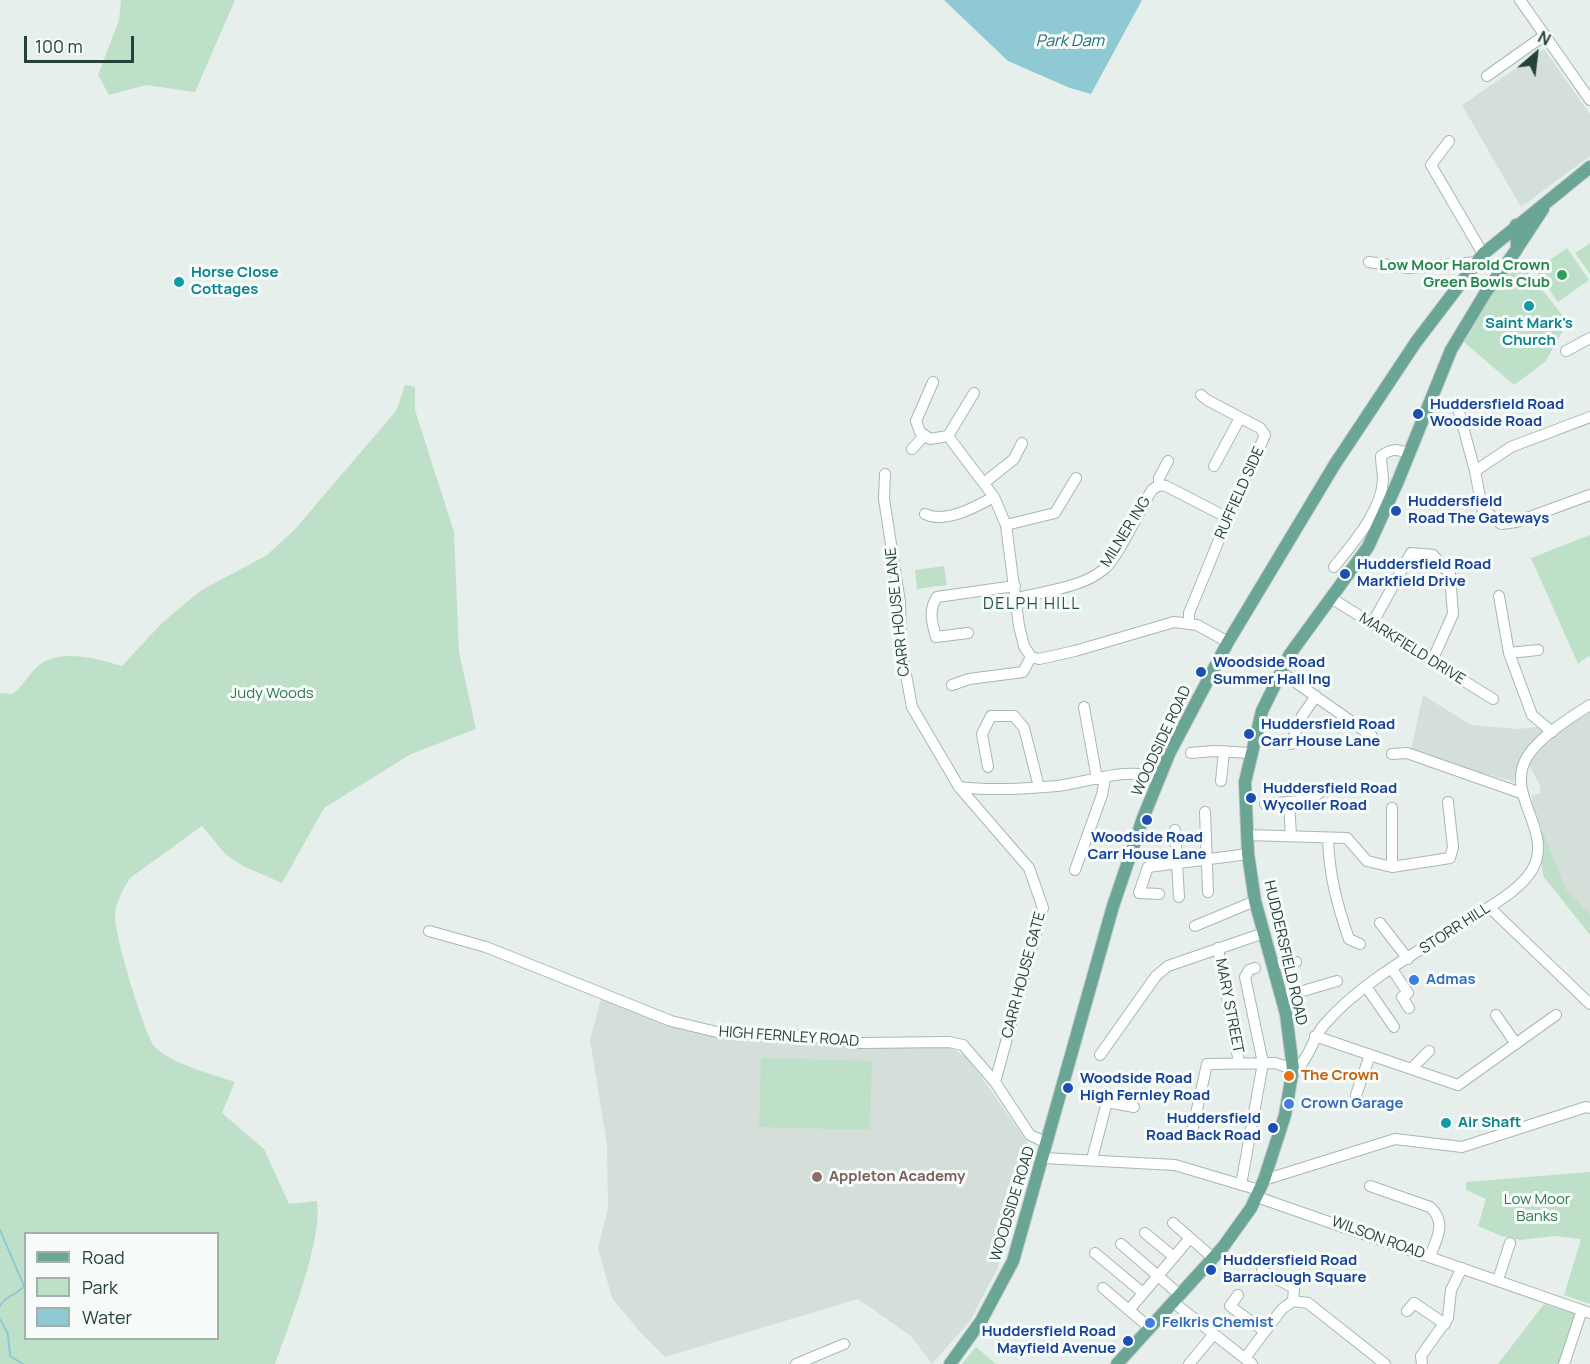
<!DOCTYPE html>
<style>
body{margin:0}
#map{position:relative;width:1590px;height:1364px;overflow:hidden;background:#e6efeb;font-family:Manrope,sans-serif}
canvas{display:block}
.legend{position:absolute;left:24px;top:1232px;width:195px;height:108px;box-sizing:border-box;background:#f7fbf9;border:2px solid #a3b1ad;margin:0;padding:8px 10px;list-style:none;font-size:18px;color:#24423a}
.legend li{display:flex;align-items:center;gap:12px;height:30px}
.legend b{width:30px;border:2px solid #a3b1ad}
.north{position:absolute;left:1506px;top:24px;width:60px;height:60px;-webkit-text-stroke:4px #f7fbf9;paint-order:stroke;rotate:28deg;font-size:16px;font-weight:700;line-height:24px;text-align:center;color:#24423a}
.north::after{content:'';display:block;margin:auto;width:21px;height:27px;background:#24423a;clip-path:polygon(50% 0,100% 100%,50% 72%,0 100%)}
.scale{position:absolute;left:24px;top:36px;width:110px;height:27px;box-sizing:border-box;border:3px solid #24423a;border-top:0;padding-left:8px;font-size:18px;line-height:21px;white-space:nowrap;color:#24423a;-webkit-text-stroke:4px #f7fbf9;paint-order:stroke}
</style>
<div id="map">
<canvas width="1590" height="1364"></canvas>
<ul class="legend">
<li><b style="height:8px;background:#6aa596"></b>Road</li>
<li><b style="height:16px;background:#bfe0c8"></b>Park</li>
<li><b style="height:16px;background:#8ec9d4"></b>Water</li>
</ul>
<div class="north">N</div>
<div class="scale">100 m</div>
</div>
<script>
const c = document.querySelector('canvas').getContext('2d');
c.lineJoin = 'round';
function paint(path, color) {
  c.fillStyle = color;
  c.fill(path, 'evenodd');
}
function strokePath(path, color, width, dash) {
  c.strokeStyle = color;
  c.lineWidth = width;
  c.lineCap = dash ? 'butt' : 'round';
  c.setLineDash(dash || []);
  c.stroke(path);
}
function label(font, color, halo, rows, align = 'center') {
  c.font = font + ' Manrope,sans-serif';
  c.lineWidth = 6;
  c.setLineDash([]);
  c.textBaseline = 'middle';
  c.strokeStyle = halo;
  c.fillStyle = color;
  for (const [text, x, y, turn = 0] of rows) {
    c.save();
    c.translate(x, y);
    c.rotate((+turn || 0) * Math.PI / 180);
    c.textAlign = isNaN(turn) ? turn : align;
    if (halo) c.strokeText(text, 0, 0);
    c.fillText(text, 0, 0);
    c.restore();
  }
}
const built = new Path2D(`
 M1544,49l46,65v42l-69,51 -59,-102z
 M1423,695l48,30 47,4 27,-3 11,7 34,-21v202l-24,-25 -24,-60 -15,-26 6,-2 -2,-5 9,-3v-8l-10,-18 -10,-4 -7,18 -103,-26z
 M601,999l65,24 282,23 20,12 64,91 -18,74 -17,46 -27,52 -38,43 -21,-28 -53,-37 -193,58 -25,-25 -28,-34 -14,-50 10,-39 -1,-64 -17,-105z`);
const green = new Path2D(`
 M121,0h114l-40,92 -49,-7 -37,10 -11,-20 21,-55z
 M1590,243v31l-15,-21z
 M1567,248l22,32 -31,22 -23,-32z
 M1518,260l50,62 -23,40 -31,23 -50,-43 27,-48z
 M405,385l10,2v23l39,122 5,120 17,77 -65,25 -87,54 -42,75 -39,-17 -17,-11 -24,-29 -72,52c-7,11 -15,26 -15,38 -1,17 30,121 40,131 16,17 58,27 80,35l-13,31 42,36 25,55 28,-3c6,39 -28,124 -42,163h-275v-671l12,1c11,-7 15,-18 25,-27 22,-20 61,-8 85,-1l40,-43 38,-32 67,-36 28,-26 101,-118zM26,1234h192v104h-192z
 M1590,535v123l-2,-2 -10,8 -47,-106z
 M944,566l3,19 -30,4 -2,-19z
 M1542,829l24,60 24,25v21l-46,-58c-4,-11 -1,-34 -2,-48z
 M761,1058l111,3 -2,69 -111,-3z
 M1590,1172v132l-26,-9 17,-56 -27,-3 -34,4 -19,-4 -23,-10 8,-27 -20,-9v-8z
 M1544,1304l31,10 -16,50h-61z
 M976,1347l20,17h-34z`);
const water = new Path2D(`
 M944,0h198l-51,94 -21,-6 -62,-27z`);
const stream = new Path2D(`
 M0,1230l24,56c-6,9 -19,9 -24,20
 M0,1319l8,15 2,22 13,8`);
const minor = new Path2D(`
 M1520,0l70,100
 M1487,76l58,-41
 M1449,141l-18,24 52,89
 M1369,262l40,6 68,-6
 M1566,351l24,-13
 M933,382l-17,39 4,11 10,7 18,-3 26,-43
 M1459,412l16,59
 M1590,417l-79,30 -36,24 7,37 19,16 15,-2 74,-27
 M948,436l46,61 12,28 13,101 5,20 7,11 8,2 36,-8 99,-29 23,3 31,17
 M912,449l12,-13
 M1214,466l26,-48
 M885,474l-1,25 16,103 1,46 11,59 47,80 70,81 14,40 -48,174
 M984,483l30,-24 8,-16
 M1159,485v-7l9,-17
 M925,514c21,10 50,-7 69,-17
 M1006,525l49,-12 21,-35
 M1334,567c19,-24 47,-55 49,-87 0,-8 -2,-16 -2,-24 11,-8 16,-7 28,-2
 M1499,596l10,57 23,62 20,17
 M1018,598c26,-7 63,-10 85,-28 16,-13 36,-60 49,-80l7,-5 7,1 62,32
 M1331,598l162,101
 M1189,623v-10l39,-95 37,-83 -5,-7 -53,-28 -6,-5
 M1372,624l39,-71 22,2 17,19 3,40 -21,47
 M968,633l-32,4c-4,-14 -8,-27 1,-40l78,-11
 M1509,653l29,-3
 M1281,672l91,64
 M952,685l17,-6 54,-7 8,-15
 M1084,707l13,72
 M1291,744l11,-28 14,-20
 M1191,753l22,-2 39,2
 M1392,754l15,-1 114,40
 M988,767l-6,-33 9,-18h23l10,12 15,59
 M1221,781l3,-30
 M959,787c32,4 66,2 98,-1 33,-4 70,-20 101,-8
 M1289,802l2,34
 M1265,804l46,-4 9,-8
 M1205,812l3,80
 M1175,830l4,67
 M1247,835l100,3 20,23 25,6 58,-9 3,-11 -5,-45
 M1328,838c1,36 9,67 21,101l11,5
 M1392,867v-59
 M1075,870l27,-75 3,-16
 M1159,894l-20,-1 9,-26 100,-13
 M1489,907l101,97
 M1380,923l28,36
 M1195,926l60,-25
 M429,931l57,16 185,74 46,11 80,3 64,8 88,-1 14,3 32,37 35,53 17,8
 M1218,948l21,115
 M1272,965l24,-3
 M1392,969l16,24 -6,4 7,11
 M1367,988l27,39
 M1282,997l55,-16
 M1496,1015l20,29
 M1315,1036l143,49 98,-70
 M1100,1055l56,-79 12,-10 96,-33
 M1411,1069l18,-18
 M1356,1095l14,-40
 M1192,1132l15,-68 68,-1 18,6 5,-1c12,-12 15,-30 26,-43 40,-47 108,-81 159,-114 16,-10 39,-24 49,-41 23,-39 -28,-74 -5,-113 12,-20 44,-40 63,-52
 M1043,1158l132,7 84,25
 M1092,1159l15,-57 27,5
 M1264,1180l131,-41 67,8 124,-40 4,1
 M1241,1185l22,-122 -18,-86 4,-7 6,-2
 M1370,1186l60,21c17,15 7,32 0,49
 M1257,1197l333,116
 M1173,1223l40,35
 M1145,1233l29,24
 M1121,1244l59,51
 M1095,1253l48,40
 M1262,1271l32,17 -1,13
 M1498,1280l12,-37
 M1103,1288l47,40
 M1238,1295l-8,11 34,25
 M1173,1302l79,62
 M1129,1310l61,-72
 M1407,1311l7,-8 31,21
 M1245,1358l37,-49 11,-8 15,2 77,61
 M796,1364l48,-20
 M1189,1364l25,-30
 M1422,1364l-1,-8 27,-38 3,-28 11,-22
 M1564,1364l18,-54`);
const major = new Path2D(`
 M1518,247l25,-38
 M950,1364l31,-43 32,-60 100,-355 30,-88 26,-64 59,-112 107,-178 81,-122 67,-88 107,-87
 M1117,1364l106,-117 28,-39 13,-28 21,-65 8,-46 -7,-55 -31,-113 -7,-47 -3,-72 17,-71 28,-57 78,-107 30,-66 53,-131 35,-58 31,-43 -1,-24`);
const markers = [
 [1562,275,6,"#2e9e5b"],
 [179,282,6,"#0f9aa8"],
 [1529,306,6,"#0f9aa8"],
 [1418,414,6,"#1a4fb4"],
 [1396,511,6,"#1a4fb4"],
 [1345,574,6,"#1a4fb4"],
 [1201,672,6,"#1a4fb4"],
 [1249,734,6,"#1a4fb4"],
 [1251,798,6,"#1a4fb4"],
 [1147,820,6,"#1a4fb4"],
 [1414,980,6,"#3f7fe0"],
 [1289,1076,6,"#e8710a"],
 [1068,1088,6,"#1a4fb4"],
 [1289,1104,6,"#3f7fe0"],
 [1446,1123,6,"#0f9aa8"],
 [1273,1128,6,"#1a4fb4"],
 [817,1177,6,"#8d6e63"],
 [1211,1270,6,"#1a4fb4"],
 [1150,1323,6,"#3f7fe0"],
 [1128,1341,6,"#1a4fb4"]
];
const leisureNames = [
 ["Low Moor Harold Crown",1550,266],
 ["Green Bowls Club",1550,283]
];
const cultureNames = [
 ["Horse Close",191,273],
 ["Cottages",191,290],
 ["Saint Mark's",1529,324,"center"],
 ["Church",1529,341,"center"],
 ["Air Shaft",1458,1123]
];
const transitNames = [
 ["Huddersfield Road",1430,405],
 ["Woodside Road",1430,422],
 ["Huddersfield",1408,502],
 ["Road The Gateways",1408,519],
 ["Huddersfield Road",1357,565],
 ["Markfield Drive",1357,582],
 ["Woodside Road",1213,663],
 ["Summer Hall Ing",1213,680],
 ["Huddersfield Road",1261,725],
 ["Carr House Lane",1261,742],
 ["Huddersfield Road",1263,789],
 ["Wycoller Road",1263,806],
 ["Woodside Road",1147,838,"center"],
 ["Carr House Lane",1147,855,"center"],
 ["Woodside Road",1080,1079],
 ["High Fernley Road",1080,1096],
 ["Huddersfield",1261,1119,"right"],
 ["Road Back Road",1261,1136,"right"],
 ["Huddersfield Road",1223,1261],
 ["Barraclough Square",1223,1278],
 ["Huddersfield Road",1116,1332,"right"],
 ["Mayfield Avenue",1116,1349,"right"]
];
const streetNames = [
 ["RUFFIELD SIDE",1240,493,-66],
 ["MILNER ING",1126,532,-58],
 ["CARR HOUSE LANE",898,612,-96],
 ["MARKFIELD DRIVE",1412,649,32],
 ["WOODSIDE ROAD",1162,741,-65],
 ["STORR HILL",1455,929,-33],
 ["HUDDERSFIELD ROAD",1285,953,77],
 ["CARR HOUSE GATE",1024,975,-75],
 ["MARY STREET",1229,1006,79],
 ["HIGH FERNLEY ROAD",789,1037,4],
 ["WOODSIDE ROAD",1013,1204,-73],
 ["WILSON ROAD",1378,1238,20]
];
const parkNames = [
 ["Judy Woods",272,694],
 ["Low Moor",1537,1200],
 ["Banks",1537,1217]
];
const shopNames = [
 ["Admas",1426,980],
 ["Crown Garage",1301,1104],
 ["Felkris Chemist",1162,1323]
];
const foodNames = [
 ["The Crown",1301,1076]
];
const educationNames = [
 ["Appleton Academy",829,1177]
];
const waterNames = [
 ["Park Dam",1070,42]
];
const neighbourhoodNames = [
 ["DELPH HILL",1032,605]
];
paint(built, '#d4dfda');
paint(green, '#bfe0c8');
paint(water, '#8ec9d4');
strokePath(stream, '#8ec9d4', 2);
strokePath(minor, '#a8b8b2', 12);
strokePath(major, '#c2cac8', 14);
strokePath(minor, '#fff', 10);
strokePath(major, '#6aa596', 12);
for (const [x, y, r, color] of markers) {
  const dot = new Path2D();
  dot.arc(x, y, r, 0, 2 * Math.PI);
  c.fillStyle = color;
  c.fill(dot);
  strokePath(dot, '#f7fbf9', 2);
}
label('bold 15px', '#27864d', '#f7fbf9', leisureNames, 'right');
label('bold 15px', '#0d838f', '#f7fbf9', cultureNames, 'left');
label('bold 15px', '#164399', '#f7fbf9', transitNames, 'left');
label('15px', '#24423a', '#f7fbf9', streetNames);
label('15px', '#2d7a4b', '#f7fbf9', parkNames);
label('bold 15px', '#366cbe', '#f7fbf9', shopNames, 'left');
label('bold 15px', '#c56008', '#f7fbf9', foodNames, 'left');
label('bold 15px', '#785e54', '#f7fbf9', educationNames, 'left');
label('italic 16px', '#1c6f80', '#f7fbf9', waterNames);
c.letterSpacing = '1.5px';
label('16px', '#1f5548', '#f7fbf9', neighbourhoodNames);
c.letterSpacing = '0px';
</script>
